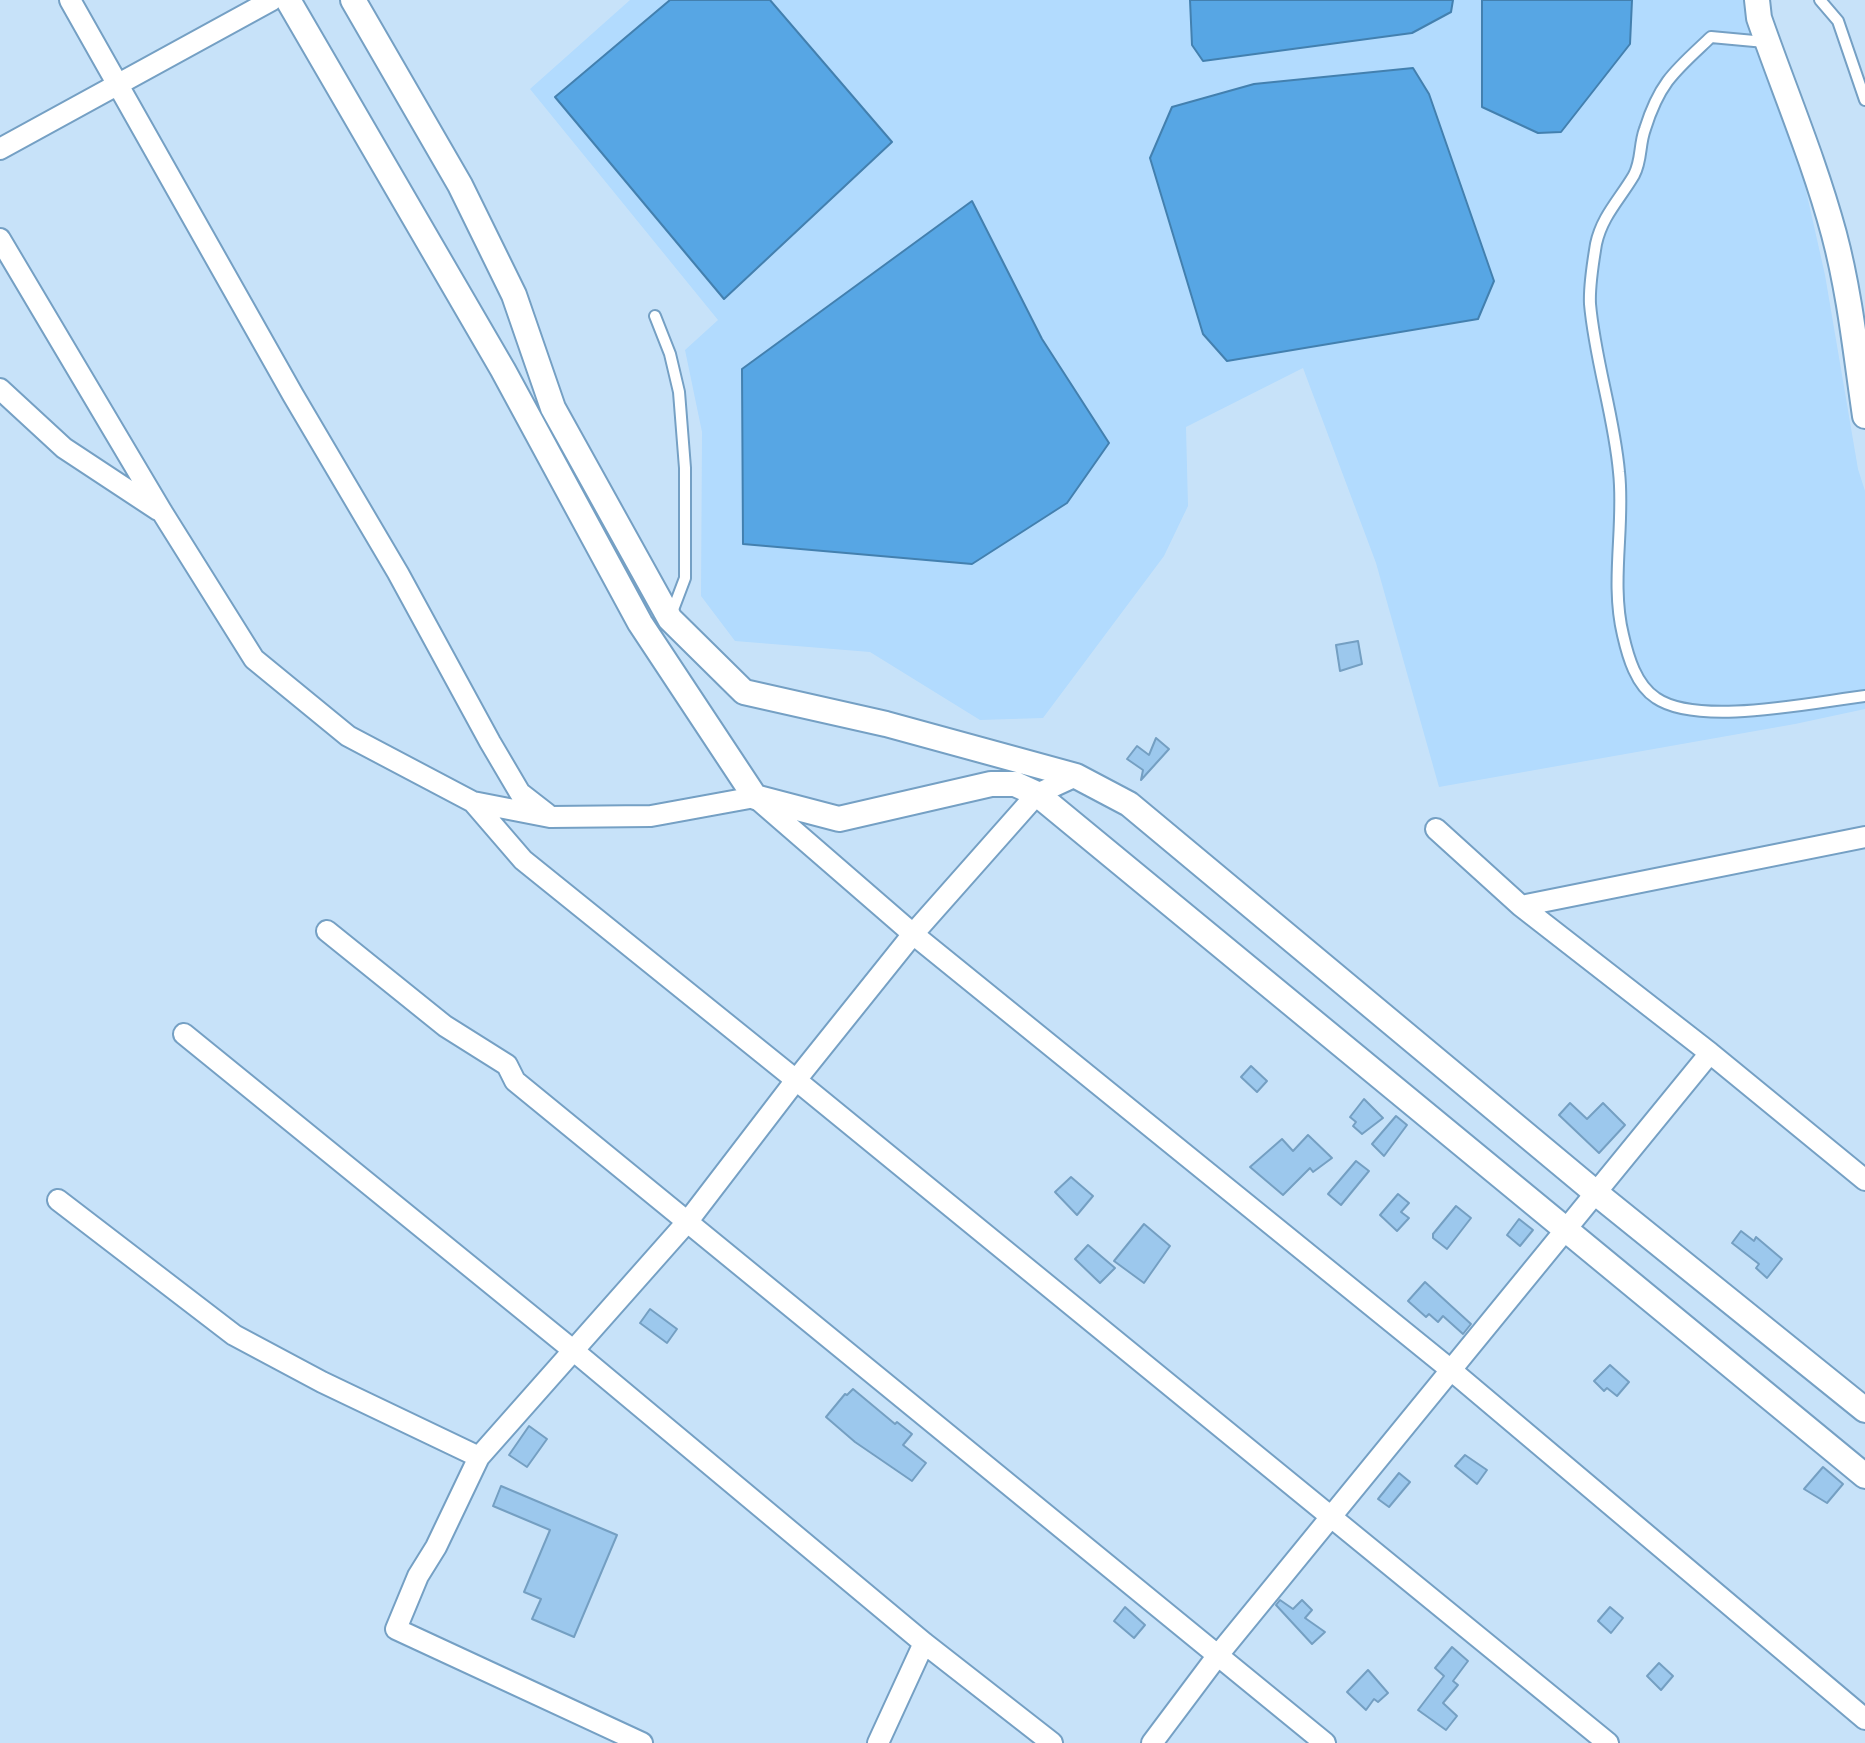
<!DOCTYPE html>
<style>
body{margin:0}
canvas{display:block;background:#c7e2f9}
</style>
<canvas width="1865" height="1743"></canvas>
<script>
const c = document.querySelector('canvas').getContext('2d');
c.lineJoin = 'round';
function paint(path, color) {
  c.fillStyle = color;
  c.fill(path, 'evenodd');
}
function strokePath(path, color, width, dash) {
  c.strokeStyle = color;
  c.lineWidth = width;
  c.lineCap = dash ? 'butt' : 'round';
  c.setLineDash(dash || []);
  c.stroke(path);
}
const built = new Path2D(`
 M630,0h1117l3,26 55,160 20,89 33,194 7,22v218l-70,15 -356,63 -63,-224 -73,-195 -117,59 2,79 -24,50 -121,162 -63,2 -110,-68 -135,-11 -34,-45 1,-164 -17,-82 33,-30 -188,-231z`);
const water = new Path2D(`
 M670,0h100l122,142 -168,157 -169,-202z
 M1190,0h263l-2,12 -39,21 -209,28 -11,-16z
 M1482,0h150l-2,44 -69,88 -23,1 -56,-26z
 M1413,68l16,26 65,187 -16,38 -251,42 -24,-27 -53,-176 22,-51 82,-23z
 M972,201l70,138 67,104 -42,60 -95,61 -229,-20 -1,-175z`);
const building = new Path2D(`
 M1358,641l4,23 -22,7 -4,-26z
 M1156,738l13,11 -28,31 2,-10 -16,-11 10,-13 12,9z
 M1251,1066l16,15 -10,11 -16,-15z
 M1364,1099l19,19 -21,16 -9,-8 3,-4 -6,-5z
 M1570,1103l17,16 16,-16 22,22 -26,28 -40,-38z
 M1396,1116l11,9 -23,31 -12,-12z
 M1308,1135l24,23 -19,14 -3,-4 -27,27 -33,-28 32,-28 11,12z
 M1356,1161l13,10 -28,34 -13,-11z
 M1071,1177l22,19 -16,19 -22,-23z
 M1398,1194l11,9 -8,9 8,6 -12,13 -17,-16z
 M1456,1206l15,12 -24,31 -14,-11v-4z
 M1519,1219l14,11 -13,16 -13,-11z
 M1144,1224l26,22 -26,37 -30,-22z
 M1741,1231l13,10 2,-4 26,22 -15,19 -11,-10 3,-4 -27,-21z
 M1088,1245l27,23 -15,15 -25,-24z
 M1425,1282l46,42 -8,10 -20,-18 -5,6 -9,-8 -3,3 -18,-16z
 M650,1309l27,20 -10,14 -27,-20z
 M1610,1365l19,17 -12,14 -10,-8 -3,3 -10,-10z
 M853,1389l42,35 2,-2 15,12 -9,11 23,18 -14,18 -57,-39 -29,-25 19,-23 2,1z
 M529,1426l18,13 -20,28 -18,-12z
 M1465,1455l22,15 -10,14 -22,-18z
 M1823,1467l20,17 -16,19 -23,-14z
 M1399,1473l11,9 -21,25 -11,-8z
 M501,1486l116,49 -43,102 -42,-18 9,-20 -17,-7 26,-62 -57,-24z
 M1280,1600l13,9 9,-9 10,10 -7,8 20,14 -13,12 -36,-39z
 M1125,1607l20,18 -11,13 -20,-17z
 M1610,1607l13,11 -12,15 -13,-12z
 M1452,1647l16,14 -15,20 5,4 -15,18 14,13 -11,14 -28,-20 26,-34 -9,-8z
 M1659,1663l14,13 -12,14 -14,-14z
 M1368,1670l20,23 -10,9 -4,-3 -8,11 -19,-18z`);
const service = new Path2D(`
 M1820,0l18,21 27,79
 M1765,42l-54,-5c-35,33 -51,44 -66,92 -6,16 -3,31 -11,46 -14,24 -32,41 -38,69 -3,19 -7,41 -6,60 5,57 24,111 29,168 6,53 -9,110 4,163 5,22 13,50 33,63 42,29 158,4 209,-2
 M655,316l15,38 9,38 6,76v110l-14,37`);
const minor = new Path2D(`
 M70,0l223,395 105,178 92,169 30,51 27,21
 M0,149l272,-149
 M0,239l162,273 92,147 94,77 125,66 77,15 101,-1 104,-19 158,137 538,436 414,349
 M0,389l64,59 94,62
 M473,802l50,58 273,220 812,663
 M1436,829l85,77 189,147 155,127
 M1521,906l344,-69
 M327,931l118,95 62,39 8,16 810,662
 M184,1034l390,317 350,292 128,100
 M58,1200l176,135 88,47 157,75
 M642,1743l-246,-114 22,-53 18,-29 43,-90 209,-236 108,-141 117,-146 124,-140 39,-18
 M878,1743l46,-100
 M1152,1743l66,-88 492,-602`);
const tertiary = new Path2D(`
 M288,0l215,370 137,253 115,174 84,22 152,-35h24l22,10 828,682
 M353,0l107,185 54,110 39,113 117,211 74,73 142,32 190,52 53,28 467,389 269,217
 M1757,0l2,18c25,72 55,142 75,216 16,60 22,121 31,182`);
paint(built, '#b2dbfe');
paint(water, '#57a6e4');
strokePath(water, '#4380af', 2);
paint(building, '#9cc8ed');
strokePath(building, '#749fc2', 2);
strokePath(service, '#75a0c4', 14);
strokePath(minor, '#75a0c4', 24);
strokePath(tertiary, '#75a0c4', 28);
strokePath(service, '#fff', 10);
strokePath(minor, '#fff', 20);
strokePath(tertiary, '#fff', 24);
</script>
